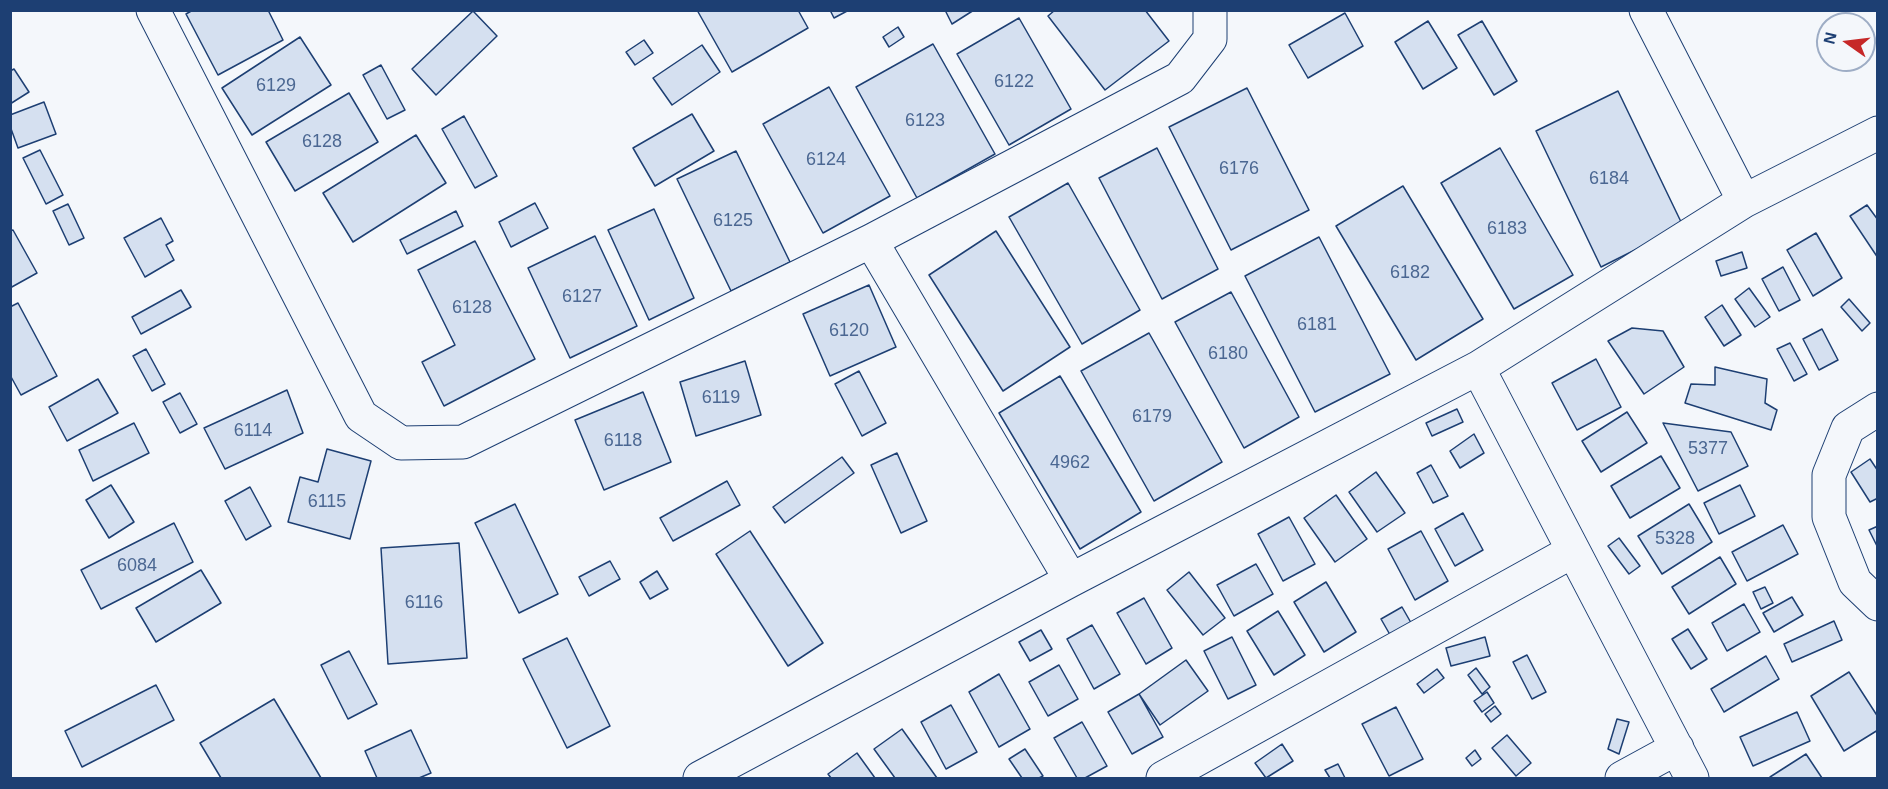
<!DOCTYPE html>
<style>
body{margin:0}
#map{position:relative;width:1888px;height:789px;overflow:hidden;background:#f4f7fb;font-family:Arial,sans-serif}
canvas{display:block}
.frame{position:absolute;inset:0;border:12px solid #1d3f73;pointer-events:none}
.north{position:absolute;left:1816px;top:12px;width:60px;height:60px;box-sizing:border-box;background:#f4f7fb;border:2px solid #9eadc5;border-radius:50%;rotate:284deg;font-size:16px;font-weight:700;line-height:24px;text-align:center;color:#1d3f73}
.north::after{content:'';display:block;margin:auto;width:21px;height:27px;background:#c62828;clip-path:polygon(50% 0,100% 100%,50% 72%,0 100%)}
</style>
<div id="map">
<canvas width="1888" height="789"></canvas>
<div class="frame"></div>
<div class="north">N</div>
</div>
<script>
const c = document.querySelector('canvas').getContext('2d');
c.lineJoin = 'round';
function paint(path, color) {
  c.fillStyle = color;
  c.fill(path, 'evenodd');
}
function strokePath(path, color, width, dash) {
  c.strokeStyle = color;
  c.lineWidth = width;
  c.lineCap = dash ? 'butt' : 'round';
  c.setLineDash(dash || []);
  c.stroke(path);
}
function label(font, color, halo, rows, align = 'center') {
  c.font = font + ' Arial,sans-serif';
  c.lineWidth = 4.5;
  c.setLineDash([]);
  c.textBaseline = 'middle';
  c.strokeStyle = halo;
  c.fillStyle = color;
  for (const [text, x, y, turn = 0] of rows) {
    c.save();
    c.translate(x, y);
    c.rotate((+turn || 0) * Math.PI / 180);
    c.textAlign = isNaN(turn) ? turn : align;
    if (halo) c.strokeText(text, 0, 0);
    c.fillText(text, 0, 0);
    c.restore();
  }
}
const building = new Path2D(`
 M193,10h75l15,30 -65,35 -32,-61z
 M697,10h101l10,18 -76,44z
 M830,10h19l-15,8z
 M945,10h29l-22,14z
 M1055,10h90l24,31 -64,49 -57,-74z
 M473,11l24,25 -61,59 -24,-26z
 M1345,13l18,33 -55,32 -19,-33z
 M1019,18l52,91 -62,36 -52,-91z
 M1428,21l29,47 -34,21 -28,-47z
 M1482,21l35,60 -23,14 -36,-60z
 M898,27l6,10 -15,10 -6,-10z
 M300,37l31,48 -79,50 -30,-47z
 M644,40l9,13 -18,12 -9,-13z
 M933,44l62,110 -78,44 -61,-111z
 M702,45l18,27 -48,33 -19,-27z
 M381,65l24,45 -18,9 -24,-44z
 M14,69l15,23 -19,12v-33z
 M829,87l61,109 -67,37 -60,-109z
 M1247,88l62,122 -78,40 -62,-123z
 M1618,91l65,135 -82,41 -65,-136z
 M349,93l29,49 -83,49 -29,-49z
 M44,102l12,32 -38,14 -8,-22v-11z
 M692,114l22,37 -59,35 -22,-38z
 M464,116l33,60 -22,12 -33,-59z
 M416,135l30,48 -93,59 -30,-49z
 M1157,148l61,121 -56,30 -63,-121z
 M1500,148l73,127 -59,34 -73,-126z
 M40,150l23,45 -17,9 -23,-46z
 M736,151l54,111 -59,29 -54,-112z
 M1068,183l72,127 -58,34 -73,-127z
 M1403,186l80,133 -67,41 -80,-134z
 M535,203l13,25 -37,19 -12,-25z
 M68,204l16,34 -15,7 -16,-34z
 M1867,205l11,15v38l-28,-42z
 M654,209l40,89 -45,22 -41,-90z
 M456,211l7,15 -56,28 -7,-14z
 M161,218l12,23 -7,4 8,15 -29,17 -21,-39z
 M13,230l24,43 -27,15v-57z
 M996,231l74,116 -67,44 -74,-116z
 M1816,233l26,45 -29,18 -26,-46z
 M595,236l42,90 -67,32 -42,-90z
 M1319,237l71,137 -75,38 -70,-136z
 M475,241l60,118 -91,47 -22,-44 33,-17 -37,-75z
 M1742,252l5,16 -26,8 -5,-15z
 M1783,267l17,33 -21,11 -17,-32z
 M869,285l27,62 -66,29 -27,-62z
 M1749,288l21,29 -15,10 -20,-28z
 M181,290l10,17 -50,27 -9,-17z
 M1231,292l68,125 -55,31 -69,-126z
 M1849,299l21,24 -8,8 -21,-24z
 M18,303l39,73 -36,19 -11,-20v-68z
 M1722,305l19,30 -17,11 -19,-29z
 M1632,328l31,3 21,36 -40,27 -36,-53z
 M1822,329l16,31 -19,10 -16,-31z
 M1149,333l73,129 -68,39 -73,-130z
 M1790,343l17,31 -13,7 -17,-32z
 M146,349l19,35 -13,7 -19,-35z
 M1596,359l25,48 -44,23 -25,-47z
 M745,361l16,54 -65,21 -16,-54z
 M1715,367l52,12 -2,24 12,7 -6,20 -86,-27 6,-19 24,1z
 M859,371l27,52 -24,13 -27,-52z
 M1060,376l81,136 -61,37 -81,-136z
 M98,379l20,34 -51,28 -18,-34z
 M287,390l16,43 -78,36 -21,-41z
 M643,392l28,70 -67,28 -29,-70z
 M180,393l17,31 -17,9 -17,-31z
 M1457,409l6,13 -31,14 -6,-13z
 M1627,412l20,31 -46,29 -19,-31z
 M134,423l15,30 -56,28 -14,-31z
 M1663,423l68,9 17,34 -50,25z
 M1474,434l10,19 -24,15 -10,-17z
 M327,449l44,12 -21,78 -62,-17 12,-45 18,5z
 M897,453l30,68 -26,12 -30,-68z
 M1661,456l19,32 -50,30 -19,-32z
 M842,457l12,16 -69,50 -12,-16z
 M1870,459l8,12v27l-8,4 -19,-30z
 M1431,465l17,31 -15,7 -16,-30z
 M1376,472l29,41 -28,19 -28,-40z
 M727,481l13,24 -67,36 -13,-23z
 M111,485l23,37 -25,16 -23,-38z
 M1740,485l15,31 -36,18 -15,-31z
 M250,487l21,39 -25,14 -21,-39z
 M1336,495l31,44 -32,23 -31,-44z
 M515,504l43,90 -39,19 -44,-90z
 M1689,504l23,38 -50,32 -24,-38z
 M1463,513l20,37 -28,16 -20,-37z
 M1289,517l26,47 -32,17 -25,-47z
 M174,523l19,39 -92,47 -20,-39z
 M1783,525l15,29 -51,27 -15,-29z
 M1878,526v22l-9,-18z
 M750,531l73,112 -35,23 -72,-112z
 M1421,531l27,50 -33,19 -27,-51z
 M1619,538l21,28 -11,8 -21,-28z
 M459,543l8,115 -79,6 -7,-116z
 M1720,557l16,27 -47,30 -17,-27z
 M610,561l10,18 -31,17 -10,-19z
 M1256,564l17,30 -39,22 -17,-31z
 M201,570l20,33 -65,39 -20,-34z
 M657,571l11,18 -18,10 -10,-17z
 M1189,572l36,46 -22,17 -36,-45z
 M1326,582l30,50 -32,20 -30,-50z
 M1765,587l8,16 -12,6 -8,-17z
 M1792,597l11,18 -29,17 -11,-19z
 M1144,598l28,50 -26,16 -29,-51z
 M1744,604l16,28 -33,19 -15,-28z
 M1402,607l12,21 -21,12 -12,-21z
 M1278,611l27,44 -31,20 -27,-44z
 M1834,621l8,19 -50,22 -8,-18z
 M1092,625l28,49 -26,15 -27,-50z
 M1688,629l19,30 -16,10 -19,-30z
 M1041,630l11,19 -22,12 -11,-19z
 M1232,637l24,48 -28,14 -24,-48z
 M1485,637l5,19 -39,10 -5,-18z
 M567,638l43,88 -43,22 -44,-89z
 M349,651l28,53 -29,15 -27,-54z
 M1527,655l19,37 -14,7 -19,-37z
 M1766,656l13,23 -55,33 -13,-23z
 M1186,660l22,31 -48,34 -21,-31z
 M1059,665l19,34 -30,17 -19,-34z
 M1476,668l14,19 -8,7 -14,-19z
 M1437,669l7,9 -20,15 -7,-9z
 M1849,672l29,45v13l-34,21 -33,-55z
 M999,674l31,55 -31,18 -30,-55z
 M156,685l18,35 -92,47 -17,-36z
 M1487,692l7,11 -12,9 -8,-11z
 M1139,694l24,43 -31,17 -24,-42z
 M274,699l47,79h-100l-21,-35z
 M951,705l26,47 -31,17 -25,-47z
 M1495,706l6,8 -10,8 -6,-8z
 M1396,707l27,52 -34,17 -27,-52z
 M1797,712l13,29 -57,25 -13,-29z
 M1617,719l12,3 -10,32 -11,-5z
 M1082,722l25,44 -22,12h-8l-23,-40z
 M902,729l35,49h-42l-21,-29z
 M411,730l20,43 -12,5h-42l-12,-27z
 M1507,735l24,28 -15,13 -24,-28z
 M1282,744l11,17 -27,17 -11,-15z
 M1025,749l18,27 -4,2h-17l-13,-19z
 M1475,750l6,9 -9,7 -6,-8z
 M857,753l18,25h-44l-3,-4z
 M1806,754l16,24h-51l-1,-1z
 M1338,764l7,14h-15l-5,-8z`);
const minor = new Path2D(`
 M153,10l208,406 40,27 62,-1 408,-201 200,339
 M1646,10l98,191
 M871,241l309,-163 30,-39v-29
 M1478,368l214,410
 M1878,409l-30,19 -19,47v42l26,65 23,22
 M700,778l371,-198 407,-212 266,-167 134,-68
 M1163,778l410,-227
 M1622,778l55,-30`);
const numberNames = [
 ["6122",1014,82],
 ["6129",276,86],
 ["6123",925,121],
 ["6128",322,142],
 ["6124",826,160],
 ["6176",1239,169],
 ["6184",1609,179],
 ["6125",733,221],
 ["6183",1507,229],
 ["6182",1410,273],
 ["6127",582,297],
 ["6128",472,308],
 ["6181",1317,325],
 ["6120",849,331],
 ["6180",1228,354],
 ["6119",721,398],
 ["6179",1152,417],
 ["6114",253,431],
 ["6118",623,441],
 ["5377",1708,449],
 ["4962",1070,463],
 ["6115",327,502],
 ["5328",1675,539],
 ["6084",137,566],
 ["6116",424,603]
];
paint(building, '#d5e0f0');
strokePath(building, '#1d3f73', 1.5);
strokePath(minor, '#1d3f73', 35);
strokePath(minor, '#f4f7fb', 33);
label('18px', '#4b6792', null, numberNames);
</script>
